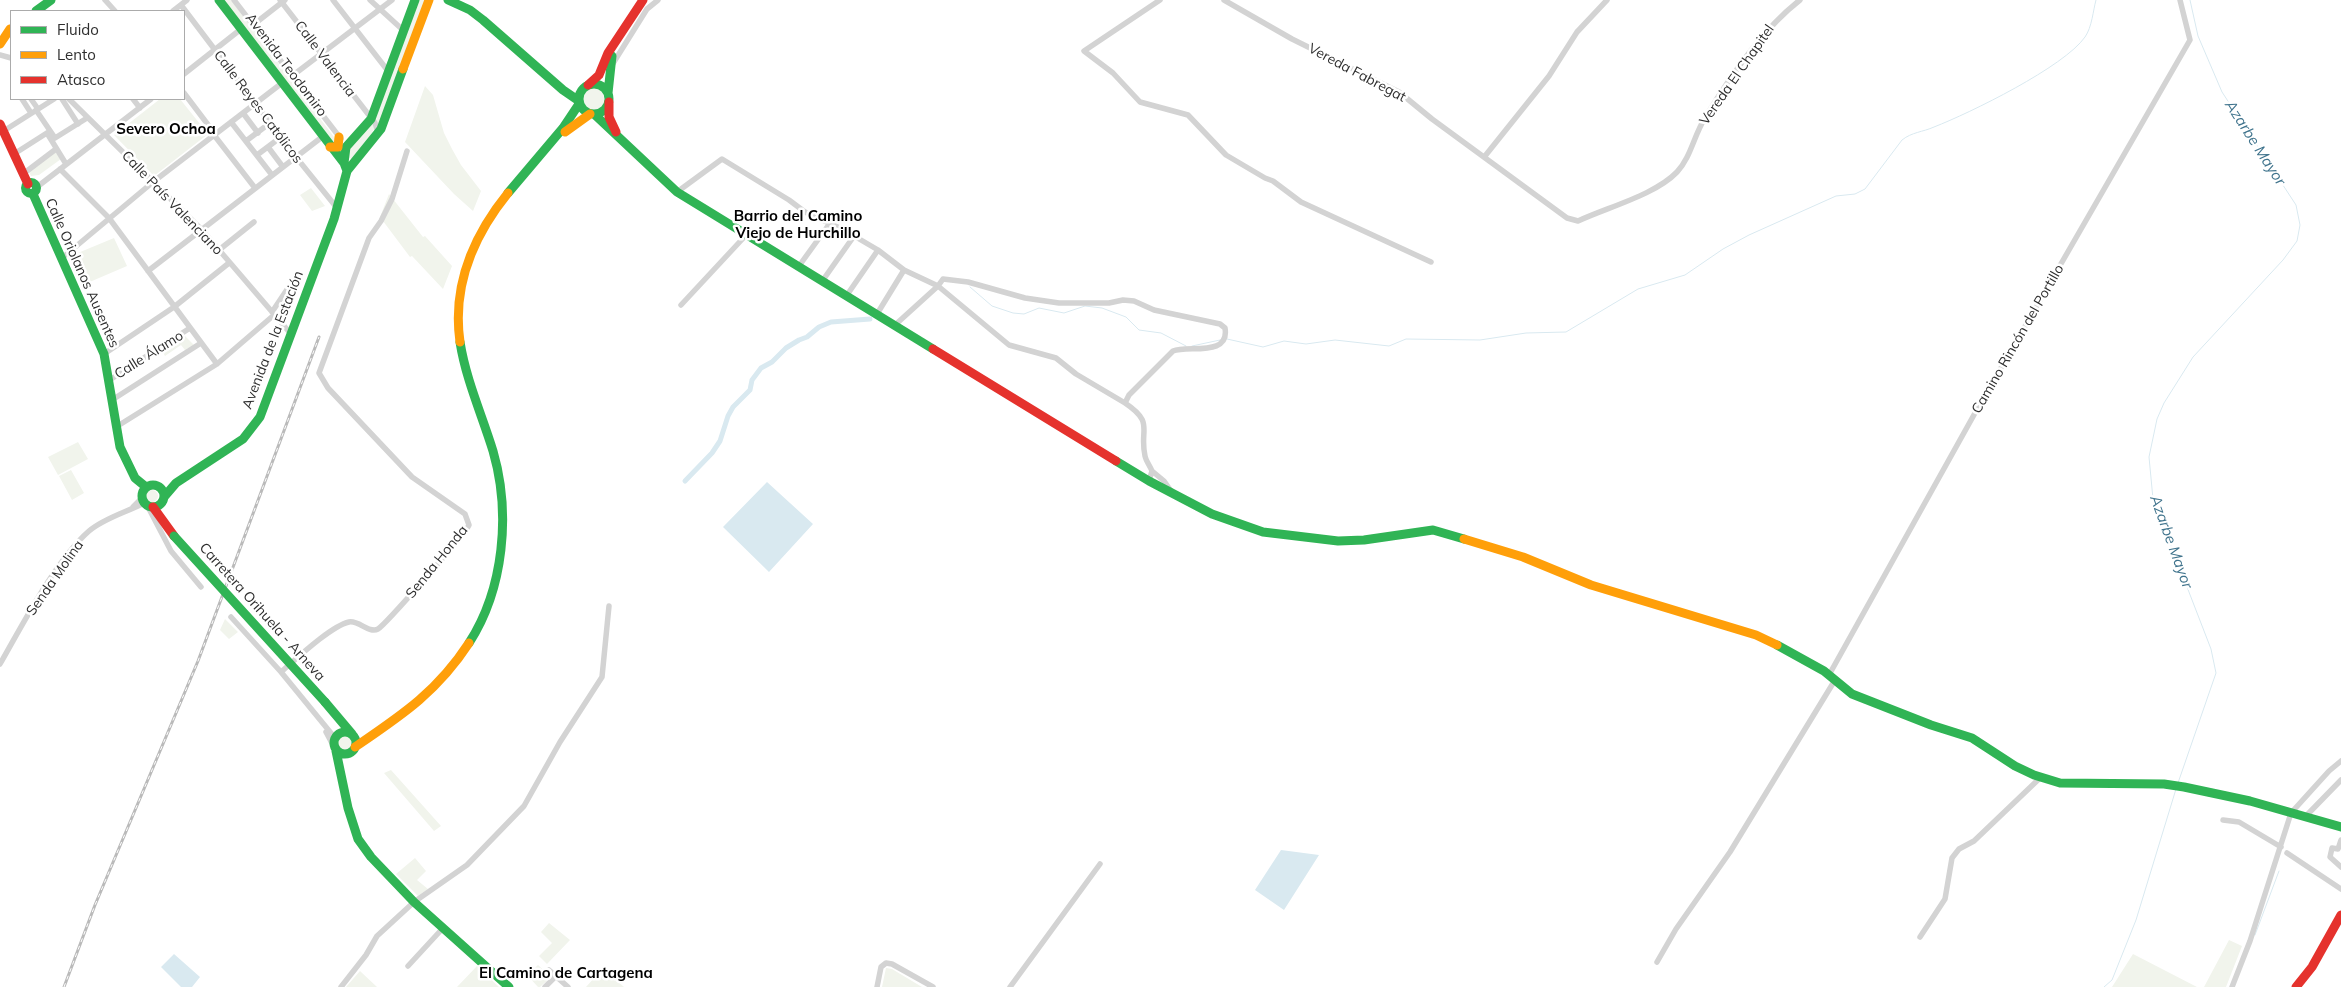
<!DOCTYPE html>
<meta charset="utf-8">
<style>
body{margin:0}
#map{position:relative;width:2341px;height:987px;overflow:hidden;background:#fff;font-family:Mulish,sans-serif}
canvas{display:block}
.legend{position:absolute;left:10px;top:10px;width:175px;height:90px;box-sizing:border-box;background:#fff;border:1px solid #ababab;margin:0;padding:6px 9px;list-style:none;font-size:15px;color:#2e2e2e}
.legend li{display:flex;align-items:center;gap:10px;height:25px}
.legend b{width:25px;border:1px solid #ababab}
</style>
<div id="map">
<canvas width="2341" height="987"></canvas>
<ul class="legend">
<li><b style="height:6px;background:#30b455"></b>Fluido</li>
<li><b style="height:6px;background:#ff9f0a"></b>Lento</li>
<li><b style="height:6px;background:#e5322d"></b>Atasco</li>
</ul>
</div>
<script>
const c = document.querySelector('canvas').getContext('2d');
c.lineJoin = 'round';
function paint(path, color) {
  c.fillStyle = color;
  c.fill(path, 'evenodd');
}
function strokePath(path, color, width, dash) {
  c.strokeStyle = color;
  c.lineWidth = width;
  c.lineCap = dash ? 'butt' : 'round';
  c.setLineDash(dash || []);
  c.stroke(path);
}
function label(font, color, halo, rows, align = 'center') {
  c.font = font + ' Mulish,sans-serif';
  c.lineWidth = 5;
  c.setLineDash([]);
  c.textBaseline = 'middle';
  c.strokeStyle = halo;
  c.fillStyle = color;
  for (const [text, x, y, turn = 0] of rows) {
    c.save();
    c.translate(x, y);
    c.rotate((+turn || 0) * Math.PI / 180);
    c.textAlign = isNaN(turn) ? turn : align;
    if (halo) c.strokeText(text, 0, 0);
    c.fillText(text, 0, 0);
    c.restore();
  }
}
const green = new Path2D(`
 M222,0h9l106,141 -3,5z
 M417,0h8l-45,124 -2,-1 -24,38 -10,-7 24,-27z
 M425,86l8,9 11,38 8,16 9,16 20,26 -8,20 -19,-17 -49,-52z
 M582 99a11 11 0 1 1 22 0a11 11 0 1 1-22 0Z
 M160,99h20l28,35 -54,42 -40,-41z
 M55,152l6,7 -22,16 -8,1 -2,-4z
 M311,188l14,18 -13,5 -12,-16z
 M389,194l34,43 2,-1 27,30 -9,23 -31,-33 -2,1 -30,-40z
 M114,238l13,28 -42,18 -12,-29z
 M185,336l9,9 -9,5 -4,-5 -16,11 -3,-5z
 M78,442l10,17 -30,16 -10,-18z
 M71,470l13,23 -12,7 -13,-24z
 M146 496a6 6 0 1 1 12 0a6 6 0 1 1-12 0Z
 M225,619l13,13 -9,7 -9,-9z
 M338 743a7 7 0 1 1 14 0a7 7 0 1 1-14 0Z
 M391,770l50,56 -7,5 -50,-58z
 M415,858l11,13 -9,9 11,9 -10,7 -22,-22z
 M549,923l21,17 -23,24 -8,-8 13,-13 -11,-11z
 M2229,940l13,6 -16,41h-22z
 M2133,954l64,33h-85z
 M538,965l13,12 -11,10h-2l-11,-12z
 M477,966l22,21h-42z
 M603,968l21,19h-38z
 M886,968l6,1 30,18h-40z
 M360,971l17,16h-31z`);
const water = new Path2D(`
 M767,482l46,42 -44,48 -46,-45z
 M1281,850l38,5 -35,55 -29,-20z
 M174,954l26,23 -8,10h-11l-20,-20z`);
const stream = new Path2D(`
 M970,287l22,19 21,7 11,1 15,-6 25,5 21,-7 17,2 24,9 13,13 22,3 25,13
 M1227,339l36,8 21,-6 22,3 29,-4 54,6 17,-7 74,1 46,-7 40,-1 72,-43 47,-14 38,-26 26,-14 87,-39 19,-2 10,-5 37,-49c10,-8 21,-8 32,-13 36,-14 130,-60 151,-90 7,-10 8,-26 11,-37
 M1192,346l28,-6
 M2178,783l38,-110 -5,-24 -58,-150 -4,-42 8,-38 7,-16 29,-46 90,-97 14,-19 3,-16 -4,-20 -74,-113 -24,-56 -8,-36
 M2255,935l24,-64
 M2104,987l8,-7 24,-60 40,-131`);
const canal = new Path2D(`
 M685,481l27,-28 8,-12 8,-25 5,-9 17,-17 2,-10 9,-12 11,-6 14,-14 13,-8 8,-3 12,-10 12,-5 39,-3`);
const street = new Path2D(`
 M105,0l10,11
 M234,0l107,139
 M280,0l95,123 3,9
 M333,0l55,71
 M370,0l34,31
 M1160,0l-76,51 29,22 27,29 48,13 38,40 39,23 8,3 28,21 130,60
 M1224,0l68,39 107,53 33,27 135,99 11,3c30,-14 77,-26 99,-49 14,-15 17,-37 28,-54 24,-40 59,-90 95,-118
 M181,5l115,152 41,51
 M173,11l14,-11
 M253,25l32,-25
 M0,55l11,3
 M612,65l35,-56 11,-9
 M184,74l57,-45
 M292,76l100,-76
 M184,93l31,41
 M22,99l9,14
 M31,99l7,10
 M62,99l16,25
 M69,99l133,131 89,104
 M133,99l7,9
 M36,110l19,28 32,-20
 M243,113l15,20
 M231,122l41,53
 M2,132l52,-33
 M47,133l19,31
 M214,135l41,53
 M246,141l24,-18
 M268,147l15,20
 M14,154l36,-23
 M257,155l24,-18
 M1485,156l64,-80 28,-44 30,-32
 M60,169l49,49 108,146
 M23,174l33,-25
 M37,187l114,-88
 M677,192l45,-33 67,41 16,12 39,18 34,20 26,20 34,16 71,59 47,13 20,16 49,29 4,-8 44,-44c15,-6 57,6 52,-23l-5,-4 -66,-14 -20,-9 -11,-1 -14,3h-50l-34,-5 -57,-16 -25,-3 -5,7 -43,39
 M219,250l35,-28
 M62,258l91,-76 129,-99
 M799,266l31,-43
 M148,271l174,-134
 M823,280l31,-44
 M847,295l31,-45
 M681,305l66,-71
 M272,312l16,-24
 M877,314l27,-44
 M104,354l70,-47 55,-44
 M108,381l82,-53
 M112,400l89,-57
 M1125,403c30,20 14,26 20,53 1,5 5,10 7,15l-3,10
 M116,427l101,-63 57,-49
 M1152,471l12,10 7,10
 M147,505l24,46 30,36
 M133,507l9,-9
 M231,617l50,55 54,66
 M0,664c23,-40 55,-103 89,-133 15,-13 38,-19 55,-28
 M281,672c15,-13 50,-46 68,-50 10,-2 20,12 29,7 8,-5 88,-96 91,-104l-4,-11 -53,-37 -84,-89 -9,-15 50,-135 12,-17 11,-22 15,-48
 M1829,675l146,-262 215,-373 -10,-40
 M326,732l8,15
 M2305,817l36,-37
 M2223,820l16,2 42,25
 M2341,840l-3,9 -6,-1 -2,9 11,10
 M2287,853l54,36
 M1920,937l25,-38 7,-41 7,-9 15,-8 67,-64
 M1657,962l19,-33 54,-77 105,-172
 M408,966l35,-38
 M549,970l19,17
 M341,987l25,-32 11,-19 37,-34 53,-37 57,-59 36,-64 42,-65 7,-71
 M545,987l11,-11
 M877,987l4,-20 5,-4 6,1 41,23
 M1010,987l90,-123
 M2232,987l18,-46 41,-128 38,-42 12,-10`);
const fast = new Path2D(`
 M219,0l125,163 3,8
 M448,0l22,10 13,10 80,70 16,11
 M36,11l15,-11
 M579 99a15 15 0 1 1 30 0a15 15 0 1 1-30 0Z
 M608,93l4,-37
 M594,114l83,78 256,157
 M344,163l2,-16 25,-28 44,-119
 M25.5 188a5.5 5.5 0 1 1 11 0a5.5 5.5 0 1 1-11 0Z
 M508,193l55,-65 16,-24
 M33,194l71,160 16,93 15,31 11,9
 M460,342c6,38 22,73 33,109 18,62 11,138 -24,192
 M1116,461l33,20 63,33 51,18 75,9 26,-1 69,-10 31,9
 M142 496a11 11 0 1 1 22 0a11 11 0 1 1-22 0Z
 M164,497l12,-14 67,-44 17,-22 74,-198 13,-48 34,-42 22,-60
 M1777,645l47,26 28,23 79,31 41,13 43,28 19,9 26,8 104,1 20,3 66,14 91,26
 M325,702l27,32
 M334 743a11 11 0 1 1 22 0a11 11 0 1 1-22 0Z
 M336,751l12,57 10,31 13,18 43,45 95,85`);
const slow = new Path2D(`
 M0,44l10,-15
 M403,69l26,-69
 M565,132l25,-18
 M330,147h8l1,-10
 M460,342c-8,-56 14,-107 48,-149
 M1464,539l59,18 68,28 165,50 21,10
 M355,747c47,-32 82,-55 114,-104`);
const jam = new Path2D(`
 M588,85l11,-10 9,-22 35,-53
 M609,102v15l7,15
 M0,124l28,60
 M933,349l183,112
 M153,507l21,29
 M2296,987l16,-20 29,-52`);
const rail = new Path2D(`
 M64,987l31,-82 103,-244 121,-324`);
const fastBridge = new Path2D(`
 M174,536l151,166`);
const streetNames = [
 ["Calle Valencia",325,59,53],
 ["Avenida Teodomiro",286,65,53],
 ["Vereda Fabregat",1357,73,28],
 ["Vereda El Chapitel",1737,75,-55],
 ["Calle Reyes Católicos",258,107,53],
 ["Calle País Valenciano",172,203,46],
 ["Calle Oriolanos Ausentes",82,273,66],
 ["Camino Rincón del Portillo",2018,339,-60],
 ["Avenida de la Estación",273,340,-69],
 ["Calle Álamo",149,355,-32],
 ["Senda Honda",437,562,-51],
 ["Senda Molina",55,578,-55],
 ["Carretera Orihuela - Arneva",262,612,48]
];
const neighbourhoodNames = [
 ["Severo Ochoa",166,129],
 ["Barrio del Camino",798,216],
 ["Viejo de Hurchillo",798,233],
 ["El Camino de Cartagena",566,973]
];
const waterNames = [
 ["Azarbe Mayor",2255,143,57],
 ["Azarbe Mayor",2171,542,70]
];
paint(green, '#f1f4ec');
paint(water, '#d9e9f0');
strokePath(stream, '#d9e9f0', 1);
strokePath(canal, '#d9e9f0', 5);
strokePath(street, '#d3d3d3', 5.5);
strokePath(fast, '#30b455', 9);
strokePath(slow, '#ff9f0a', 9);
strokePath(jam, '#e5322d', 9);
strokePath(rail, '#bababa', 3);
strokePath(rail, '#fff', 1, [4]);
strokePath(fastBridge, '#30b455', 9);
label('14px', '#2e2e2e', '#fff', streetNames);
label('bold 15px', '#000', '#fff', neighbourhoodNames);
label('italic 15px', '#3f738c', '#fff', waterNames);
</script>
